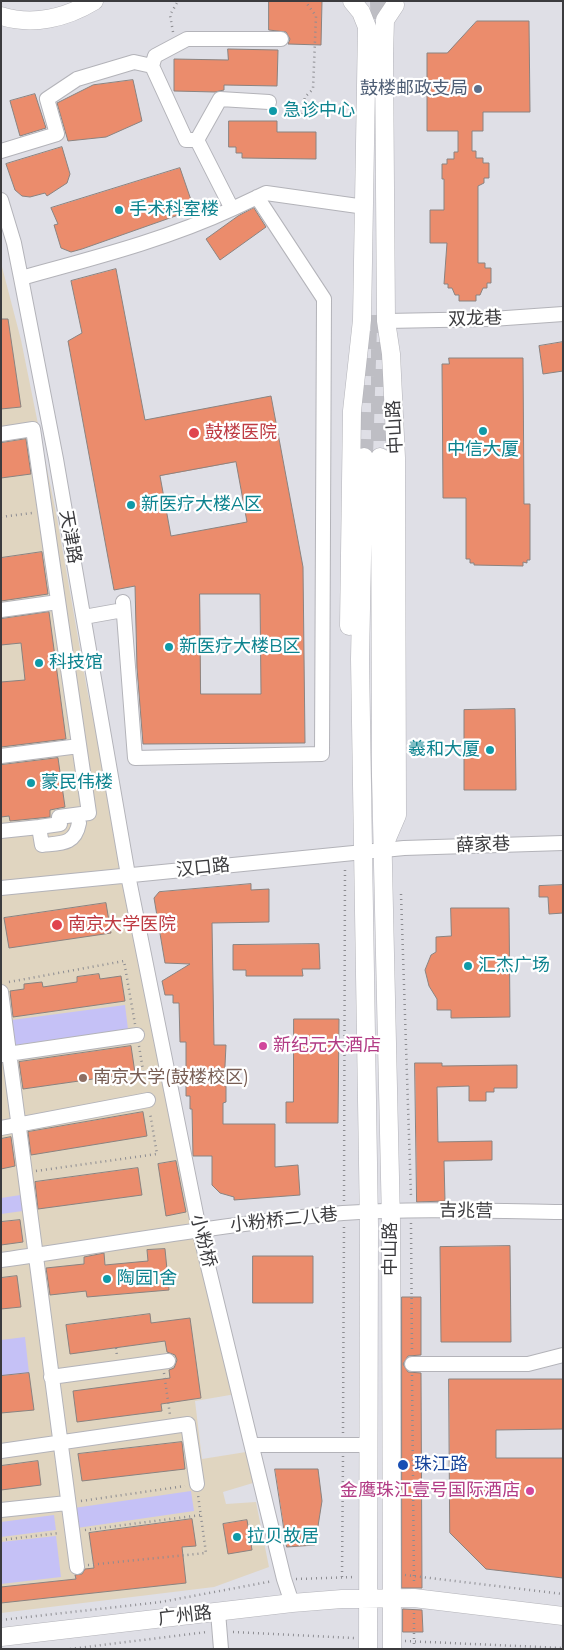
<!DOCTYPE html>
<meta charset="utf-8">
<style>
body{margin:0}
#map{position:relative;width:564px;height:1650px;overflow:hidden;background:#dfdfe6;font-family:Montserrat,sans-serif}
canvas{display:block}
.frame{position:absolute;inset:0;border:2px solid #3b3b3e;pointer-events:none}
</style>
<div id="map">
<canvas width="564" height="1650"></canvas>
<div class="frame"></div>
</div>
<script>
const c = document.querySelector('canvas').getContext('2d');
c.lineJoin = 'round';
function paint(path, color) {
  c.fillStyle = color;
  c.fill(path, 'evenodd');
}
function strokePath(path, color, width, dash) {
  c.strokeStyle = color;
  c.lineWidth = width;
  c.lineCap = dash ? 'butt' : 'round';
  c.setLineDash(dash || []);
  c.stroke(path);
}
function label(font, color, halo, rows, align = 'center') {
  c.font = font + ' Montserrat,"Noto Sans SC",sans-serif';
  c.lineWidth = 4.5;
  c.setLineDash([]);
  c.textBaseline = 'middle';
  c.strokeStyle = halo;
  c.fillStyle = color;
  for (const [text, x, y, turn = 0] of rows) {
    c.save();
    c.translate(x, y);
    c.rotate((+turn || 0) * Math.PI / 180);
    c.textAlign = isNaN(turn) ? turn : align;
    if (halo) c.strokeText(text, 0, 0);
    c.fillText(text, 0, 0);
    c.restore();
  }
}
const education = new Path2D(`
 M1,263l20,77 36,178 30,171 149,705 -41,7 7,58 44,-7 7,31 -30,9 3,12 30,-2 13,65 -55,20 -213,26z`);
const green = new Path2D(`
 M125,1005l3,24 -113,16 -3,-25z
 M27,1194l3,16 -29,4v-16z
 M25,1337l4,36 -28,3v-36z
 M191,1491l3,20 -117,17 -3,-20z
 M54,1515l2,15 -55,7v-15z
 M56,1536l5,41 -60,7v-42z`);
const building = new Path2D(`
 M269,1h53l-1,44 -33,-1 2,-5 -4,-7 -17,-2z
 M477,21h52l1,91h-47v19h-11v20h4v7h7v5h6v15h-5v5l-6,3v77h7v5h6v15h-4v5h-4l-3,7h-4v6h-17v-6h-4l-3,-7h-4v-4h-4l3,-41h-17v-33h14v-31h-2v-15h5v-5h7v-7h4v-21h-31v-78h20z
 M228,49l50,1 -1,36 -53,-1v5l-9,2 -41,-1v-32l54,1z
 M133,80l9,41 -36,16 -38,4 -11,-38 36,-18z
 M35,94l11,34 -26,8 -10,-35z
 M229,121h48v11h39v27l-74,-1v-5h-6v-6h-7z
 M62,147l8,27 -3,9 -20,13 -2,-3 -15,4 -8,-1 -7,-6 -9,-26z
 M180,168l11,32 -7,13 -102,36 -11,3 -10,-4 -7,-23 4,-1 -7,-16z
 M254,208l12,19 -46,33 -14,-21 32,-23z
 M116,269l29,151 126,-24 32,171 2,176 -162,1 -6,-76 -2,-82 -21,4 -46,-249 14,-8 -11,-52zM236,462l11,60 -76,14 -11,-60zM200,594h60l1,100h-60z
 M1,319h7l13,88 -20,2z
 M563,342v29l-20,3 -4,-28z
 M449,358h74l1,146h6v56h-3v3l-4,-1v4l-49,-1v-2h-4v-4h-4v-61h-23l-1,-134h7z
 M26,439l5,35 -30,4v-35z
 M42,552l6,42 -47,7v-43z
 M49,612l17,127 -65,8v-65l24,-2 -4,-37 -20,2v-26z
 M515,709l1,81h-52v-80z
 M58,758l7,49 -15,3v7l-40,4 -1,-5 -8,1v-52z
 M251,884v6l18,-1v33l-57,1 2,122h12l-2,41 2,-1v17l-3,1v21h52v43l23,-2 2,30 -66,5v-3l-14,-4 -8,-8v-29h-19l-1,-47h-2v-13h-4v-54h-6l-1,-39h-6v-8h-8l-3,-14 28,-17 -25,-1 -11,-65 5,-6z
 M563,885v28l-14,1 -1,-17h-9v-11z
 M106,903l5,30 -102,15 -5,-30z
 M451,908h58l1,109 -59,1v-8h-14v-11l-8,-13 -4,-16 6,-15 5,-3v-15l15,-1z
 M319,944l1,25h-18l1,7h-57v-6h-13v-25z
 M99,974l1,5 21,-3 4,25 -112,16 -3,-26 14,-2v-5l18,-2 1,5 34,-5v-5z
 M294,1019h45l-1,104h-52v-21h7z
 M131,1046l4,27 -112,16 -4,-27z
 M415,1063h27v3l75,-1v23h-23v4h-8v9h-17v-15l-32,1 1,55 54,-1v19l-48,1 1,40 -28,1z
 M143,1112l4,24 -116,19 -3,-23z
 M11,1137l4,29 -14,3v-30z
 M176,1161l10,51 -20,4 -8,-52z
 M138,1168l4,27 -104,14 -3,-27z
 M20,1220l3,22 -22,3v-23z
 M510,1246l1,96h-70l-1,-95z
 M165,1249l4,41 -82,7 -1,-6 -36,4 -4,-27 38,-4v-7l20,-4 1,12 43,-4 -1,-11z
 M253,1256h60v47h-60z
 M17,1276l4,31 -20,2v-31z
 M402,1297h19v58l-13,1 -5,8 5,8 13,1 1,215h-20z
 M150,1314l1,9 39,-5 11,80 -40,6 1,7 -85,11 -4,-31 97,-13 -1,-8 5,-2 3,-8 -2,-5 -8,-3 -2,-11 -95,13 -4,-29z
 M29,1373l5,37 -33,3v-37z
 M449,1379h114v50l-67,1v28h67v120l-77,-9 -36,-36z
 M182,1442l3,27 -103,12 -4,-27z
 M38,1461l3,24 -40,5v-24z
 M275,1469h43l4,32 -7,44 -28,2z
 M192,1519l4,27 -14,1 4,36 -185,20v-16l75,-8 -1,-4 7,-1 3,-5 9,-1 -5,-35z
 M247,1520l5,30 -24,4 -5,-30z
 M403,1609l19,1 1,22h-20z`);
const majorTunnel = new Path2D(`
 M379,1l1,36
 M380,315v142
 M364,457l4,-130`);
const path = new Path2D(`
 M173,32l-3,-17 8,-14
 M302,114l3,-17 8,-8 3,-73 -11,-15
 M1,517l31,-4
 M401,894l10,303
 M9,982l115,-21 11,63
 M139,1046l7,42
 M36,1171l121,-17 -7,-41
 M344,1201l1,-335
 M411,1223l1,129
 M116,1348l1,8
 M164,1373l6,42
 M412,1375l2,210
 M343,1433l1,-209
 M81,1501l104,-15
 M85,1530l116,-15
 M1,1540l58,-7
 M88,1565l118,-12 -8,-58
 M405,1575l158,19
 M342,1577l1,-121
 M296,1579l59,-2
 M414,1613v36
 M1,1620l160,-18 112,-21
 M233,1632l121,6
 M405,1641l158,7
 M70,1649l137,-17`);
const minor = new Path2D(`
 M269,102l-49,-3 -23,41h-11l-34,-74 3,-10 32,-17h94
 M197,140l35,69 34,-16 99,14
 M1,151l56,-17 -10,-35 30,-20 57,-17 18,4
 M1,200l13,43 7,35 35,181 72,416 71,354 85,350 8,24
 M21,278c72,-20 144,-38 211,-69
 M386,321l106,-2 71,-5
 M1,434l32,-5 56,384 -30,4 1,7 -21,3
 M123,602l12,156 187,-4 2,-455 -67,-102
 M1,610l57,-8
 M84,617l39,-7
 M1,756l78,-10
 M1,831l38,-4 3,18c19,-2 33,0 37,-22
 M1,888l403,-40 159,-5
 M1,992l76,575
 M1,1055l136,-20
 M1,1128l147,-28
 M1,1260c114,-16 227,-37 342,-47 73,-5 147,-2 220,-1
 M412,1364h116l35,-9
 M51,1377l117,-16
 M252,1445h116
 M1,1451l187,-27 9,60
 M1,1510l66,-7
 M218,1612l3,37`);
const major = new Path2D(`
 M1,16c32,10 65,2 93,-15
 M364,457l-4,202 9,567 -1,423
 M380,457l1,319 10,446 1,427
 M349,626l3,-215 10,-91 5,-293 -6,-15 -9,-11
 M385,843l12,-28 -1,-357 -5,-104 -5,-33 -2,-266 1,-35 10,-15
 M1,1637l291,-34 50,-4 72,-1 149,18`);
const markers = [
 [478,89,5,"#5c6f8a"],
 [273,111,5,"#0f9aa8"],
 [119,210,5,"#0f9aa8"],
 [483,431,5,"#0f9aa8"],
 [194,433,6,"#e0444e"],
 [131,505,5,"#0f9aa8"],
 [169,647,5,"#0f9aa8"],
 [39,663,5,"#0f9aa8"],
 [490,750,5,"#0f9aa8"],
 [31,783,5,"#0f9aa8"],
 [57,925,6,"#e0444e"],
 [468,966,5,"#0f9aa8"],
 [263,1046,5,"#d1479c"],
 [83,1078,5,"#8d6e63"],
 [107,1279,5,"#0f9aa8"],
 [403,1465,6,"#1a4fb4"],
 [530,1491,5,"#d1479c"],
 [237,1537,5,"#0f9aa8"]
];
const serviceNames = [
 ["鼓楼邮政支局",468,89]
];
const cultureNames = [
 ["急诊中心",283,111],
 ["手术科室楼",129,210],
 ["中信大厦",483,450,"center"],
 ["新医疗大楼A区",141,505],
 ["新医疗大楼B区",179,647],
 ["科技馆",49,663],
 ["羲和大厦",480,750,"right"],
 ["蒙民伟楼",41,783],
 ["汇杰广场",478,966],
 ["陶园1舍",117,1279],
 ["拉贝故居",247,1537]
];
const streetNames = [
 ["双龙巷",475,319,-2],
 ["中山路",395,427,-93],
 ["天津路",70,537,80],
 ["薛家巷",483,845,-2],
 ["汉口路",203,868,-6],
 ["吉兆营",466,1211,1],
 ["小粉桥二八巷",284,1220,-6],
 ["小粉桥",203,1241,76],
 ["中山路",391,1249,-90],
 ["广州路",185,1616,-7]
];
const healthNames = [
 ["鼓楼医院",205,433],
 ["南京大学医院",68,925]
];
const hotelNames = [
 ["新纪元大酒店",273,1046],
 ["金鹰珠江壹号国际酒店",520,1491,"right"]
];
const educationNames = [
 ["南京大学(鼓楼校区)",93,1078]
];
const transitNames = [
 ["珠江路",414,1465]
];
paint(education, '#e0d5c0');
paint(green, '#c5c1f6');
paint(building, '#eb8c6c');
strokePath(building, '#8a8380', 1);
strokePath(majorTunnel, '#bebec4', 18, [18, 9]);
strokePath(minor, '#b3b3b9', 16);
strokePath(major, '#b3b3b9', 19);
strokePath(path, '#8c8c91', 2.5, [1, 4]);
strokePath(minor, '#fff', 14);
strokePath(major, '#fff', 18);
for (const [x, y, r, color] of markers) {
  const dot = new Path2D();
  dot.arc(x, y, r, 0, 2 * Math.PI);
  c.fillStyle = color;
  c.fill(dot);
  strokePath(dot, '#fff', 2);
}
label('18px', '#4e5e75', '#fff', serviceNames, 'right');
label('18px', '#0d838f', '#fff', cultureNames, 'left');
label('18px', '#3b3b3e', '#fff', streetNames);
label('18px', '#be3a42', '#fff', healthNames, 'left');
label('18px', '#b23c85', '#fff', hotelNames, 'left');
label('18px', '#785e54', '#fff', educationNames, 'left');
label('18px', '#164399', '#fff', transitNames, 'left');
</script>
